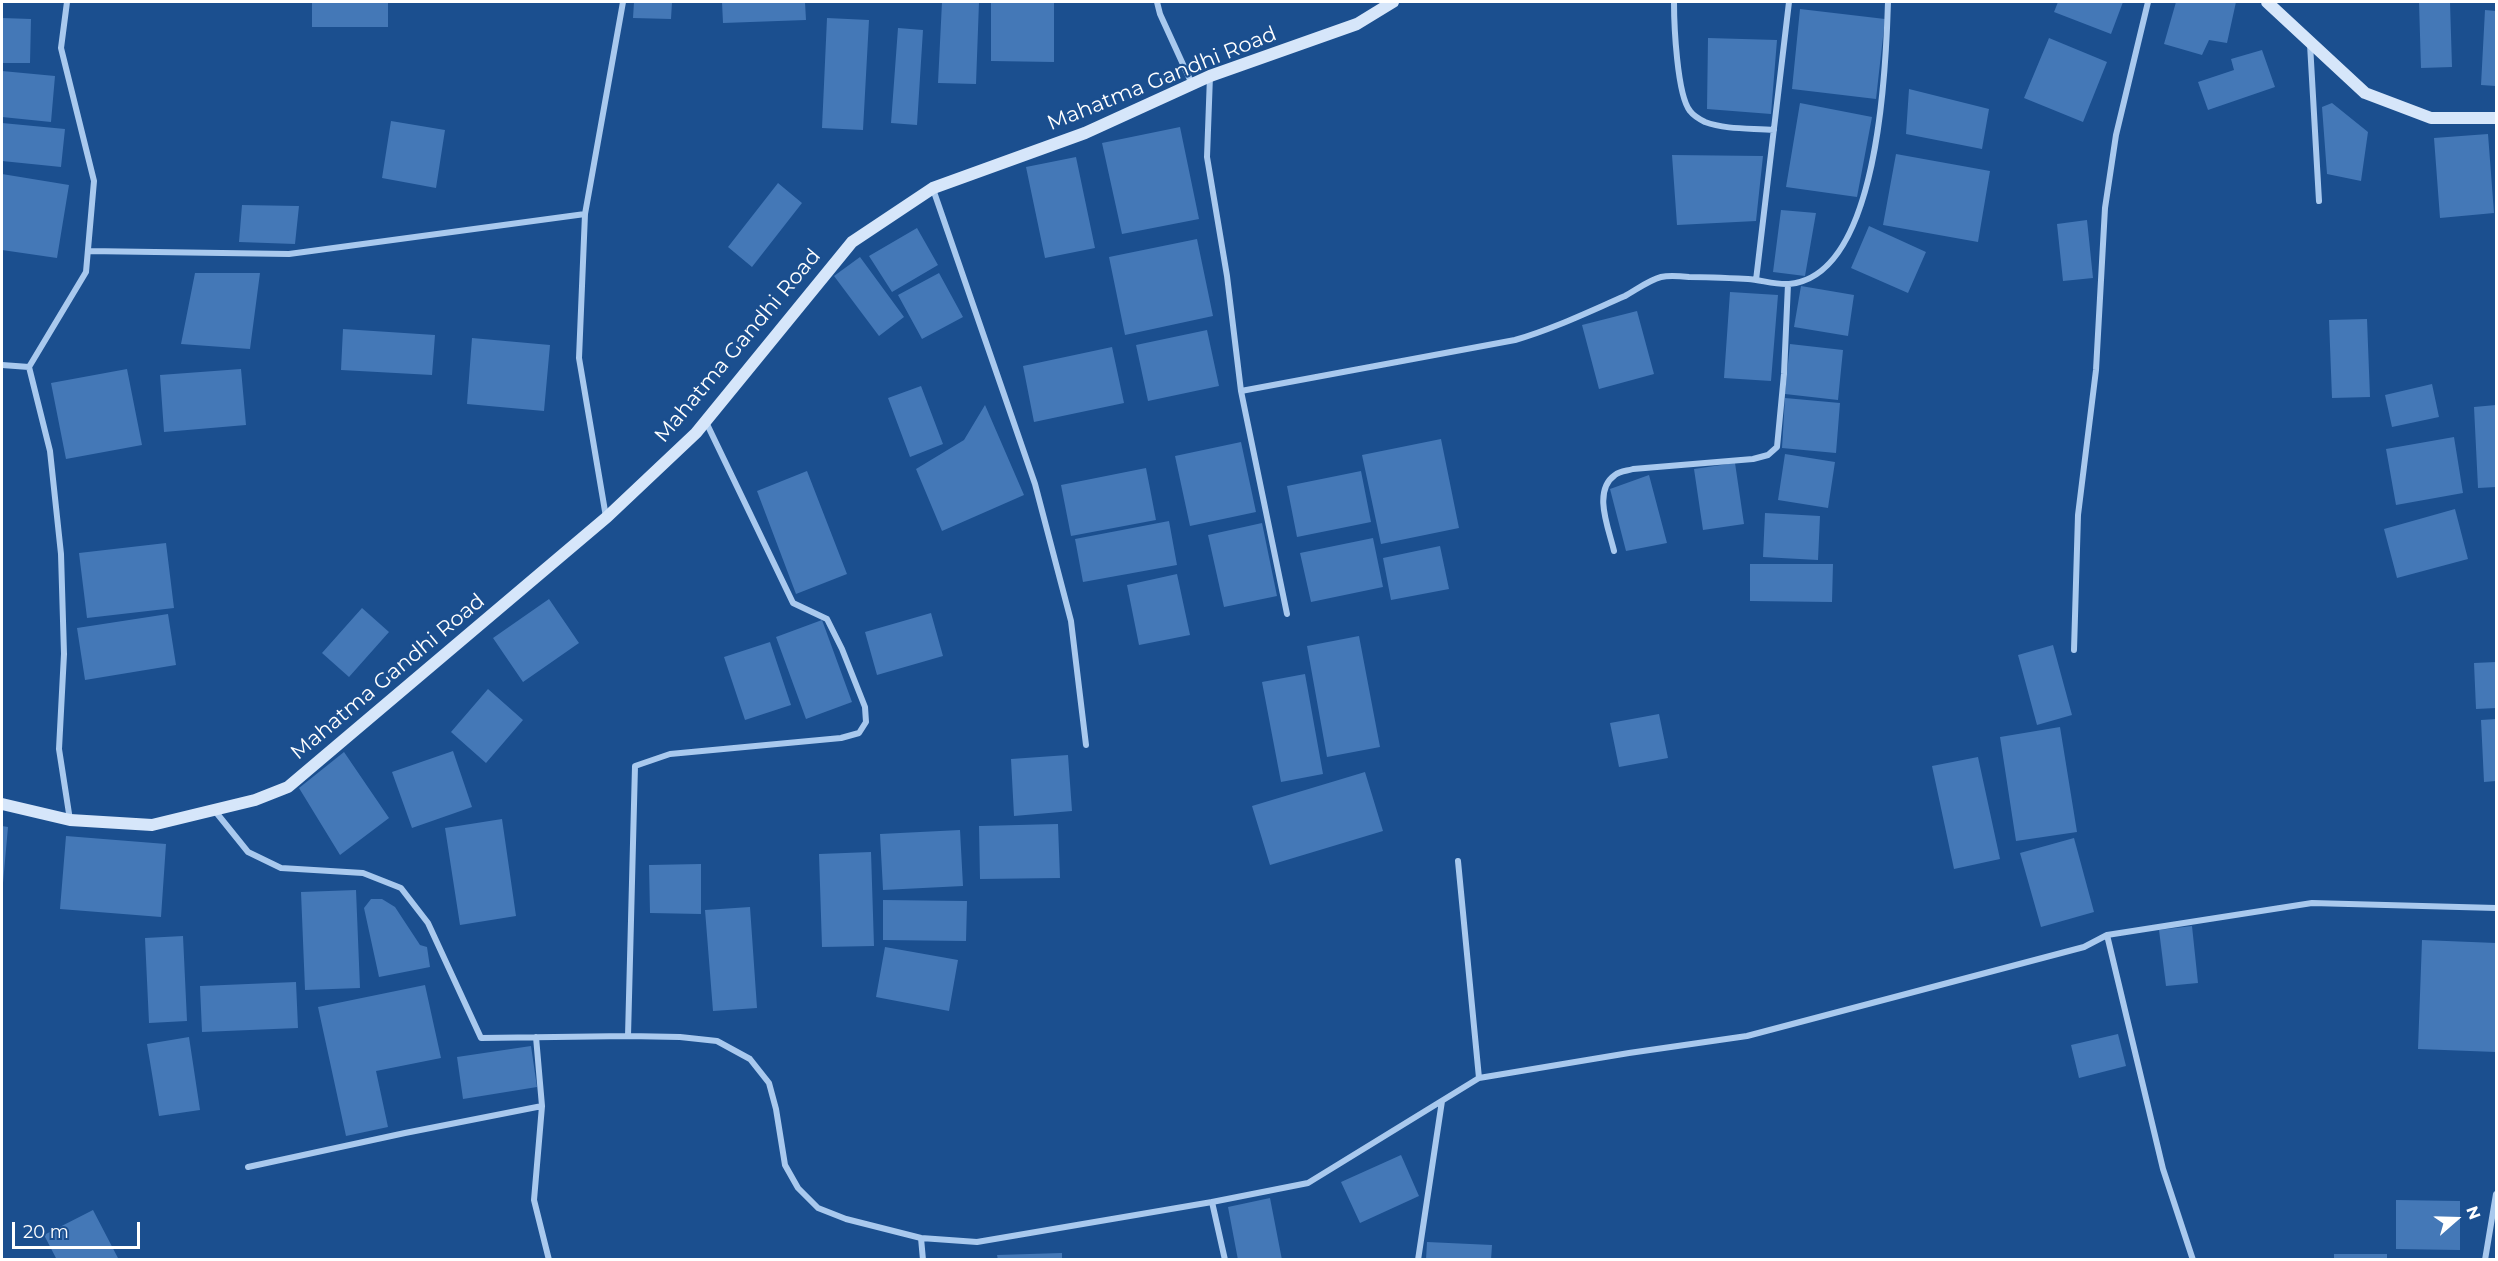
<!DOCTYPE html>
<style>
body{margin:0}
#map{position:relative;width:2498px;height:1261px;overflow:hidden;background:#1b4f8f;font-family:Montserrat,sans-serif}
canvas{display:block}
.frame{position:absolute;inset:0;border:3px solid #fff;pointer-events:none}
.north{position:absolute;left:2426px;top:1189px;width:60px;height:60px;-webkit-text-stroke:4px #1b4f8f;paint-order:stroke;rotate:70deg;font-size:16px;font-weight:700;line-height:24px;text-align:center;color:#fff}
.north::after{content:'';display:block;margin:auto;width:21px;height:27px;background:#fff;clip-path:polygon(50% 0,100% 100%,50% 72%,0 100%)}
.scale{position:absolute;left:12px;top:1222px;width:128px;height:27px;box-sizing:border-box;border:3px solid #fff;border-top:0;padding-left:8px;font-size:18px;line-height:21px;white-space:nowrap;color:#fff;-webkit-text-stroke:4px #1b4f8f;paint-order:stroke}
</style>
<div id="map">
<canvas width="2498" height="1261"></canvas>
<div class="frame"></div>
<div class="north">N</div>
<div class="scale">20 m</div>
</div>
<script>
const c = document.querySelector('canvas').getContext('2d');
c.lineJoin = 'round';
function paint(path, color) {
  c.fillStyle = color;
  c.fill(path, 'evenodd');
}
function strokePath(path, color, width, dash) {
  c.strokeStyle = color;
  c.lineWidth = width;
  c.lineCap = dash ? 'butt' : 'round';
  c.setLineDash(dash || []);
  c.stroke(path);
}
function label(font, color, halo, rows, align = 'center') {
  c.font = font + ' Montserrat,sans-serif';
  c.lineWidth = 4.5;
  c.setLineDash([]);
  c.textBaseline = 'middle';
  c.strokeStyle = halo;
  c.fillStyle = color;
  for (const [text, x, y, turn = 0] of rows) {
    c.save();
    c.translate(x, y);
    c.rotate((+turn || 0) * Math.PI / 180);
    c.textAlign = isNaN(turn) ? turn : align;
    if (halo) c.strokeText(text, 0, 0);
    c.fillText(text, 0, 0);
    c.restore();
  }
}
const building = new Path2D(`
 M312,2h76v25h-76z
 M634,2h38l-1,17 -38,-1z
 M722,2h83l1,18 -83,3z
 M942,2h37l-3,82 -38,-1z
 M991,2h63v60l-63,-1z
 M2058,2h65l-12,32 -57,-22z
 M2176,2h60l-9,41 -18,-3 -7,15 -38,-11z
 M2419,2h31l2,65 -31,1z
 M1800,9l85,10 -9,80 -84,-10z
 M2485,10l11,1v75l-15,-1z
 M2,18l29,1 -1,44h-28z
 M827,18l42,2 -6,110 -41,-2z
 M898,28l25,2 -6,95 -26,-2z
 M1708,38l69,2 -6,74 -64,-5z
 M2049,38l58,24 -24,60 -59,-24z
 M2262,50l13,37 -67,23 -10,-28 36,-12 -3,-11z
 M2,71l53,5 -4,46 -49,-5z
 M1909,89l80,20 -7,40 -76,-15z
 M1800,103l72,14 -15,80 -71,-10z
 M2332,103l36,29 -7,49 -34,-7 -5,-67z
 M391,121l54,9 -9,58 -54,-10z
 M2,123l63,6 -4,38 -59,-6z
 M1180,127l19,92 -77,15 -20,-91z
 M2488,134l6,79 -54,5 -6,-80z
 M1896,154l94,17 -12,71 -95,-17z
 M1672,155l91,1 -7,65 -79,4z
 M1076,157l19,91 -50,10 -19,-91z
 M2,174l67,11 -12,73 -55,-8z
 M778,183l24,20 -50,64 -24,-20z
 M242,205l57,1 -4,38 -56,-2z
 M1781,210l35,3 -11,63 -32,-4z
 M2087,220l6,58 -30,3 -6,-57z
 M1869,226l57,26 -18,41 -57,-25z
 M917,228l21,37 -46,27 -23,-36z
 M1197,239l16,77 -88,19 -16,-78z
 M860,257l44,60 -25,19 -45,-60z
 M195,273h65l-10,76 -69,-5z
 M939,273l24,44 -41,22 -24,-44z
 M1801,286l53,9 -6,41 -54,-9z
 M1730,292l48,3 -7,86 -47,-3z
 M1637,311l17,63 -55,15 -17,-64z
 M2367,319l3,78 -38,1 -3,-78z
 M343,329l92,6 -3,40 -91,-5z
 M1207,330l12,56 -71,15 -12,-56z
 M472,338l78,7 -6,66 -77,-7z
 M1790,344l53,6 -5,50 -53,-6z
 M1112,347l12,56 -90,19 -11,-56z
 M127,369l15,76 -76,14 -15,-76z
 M241,369l5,56 -82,7 -4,-57z
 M2432,384l7,33 -47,10 -7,-32z
 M921,386l22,58 -33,13 -22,-59z
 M1785,398l55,5 -4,50 -54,-5z
 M985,405l39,90 -82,36 -26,-62 48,-29z
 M2496,405v82l-18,1 -4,-81z
 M2454,437l9,56 -67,12 -10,-56z
 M1441,439l18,89 -78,16 -19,-89z
 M1241,442l15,70 -66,14 -15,-70z
 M1785,454l50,8 -7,46 -50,-8z
 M1735,463l9,61 -41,6 -9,-61z
 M1146,468l10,52 -85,16 -10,-51z
 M807,471l40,103 -51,20 -39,-103z
 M1361,471l10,51 -74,15 -10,-51z
 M1649,475l18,68 -41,8 -16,-62z
 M2455,509l13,50 -71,19 -13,-49z
 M1765,513l55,3 -2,44 -55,-3z
 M1169,521l8,44 -94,17 -8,-43z
 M1262,523l15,73 -53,11 -16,-72z
 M1373,538l10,49 -72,15 -11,-49z
 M166,543l8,65 -87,10 -8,-65z
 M1440,546l9,43 -58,11 -8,-42z
 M1750,564h83l-1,38 -82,-1z
 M1177,574l13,61 -51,10 -12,-60z
 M549,599l30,44 -56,39 -30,-44z
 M362,608l27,24 -40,45 -27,-24z
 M931,613l12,43 -66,19 -12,-43z
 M168,614l8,51 -91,15 -8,-52z
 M822,620l30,82 -46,17 -30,-82z
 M1359,636l21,111 -53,10 -20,-111z
 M770,642l21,63 -46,15 -21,-63z
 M2053,645l19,70 -35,10 -19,-70z
 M2496,662v46l-20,1 -2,-46z
 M1305,674l18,100 -42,8 -19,-100z
 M488,689l35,31 -37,43 -35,-31z
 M1659,714l9,44 -49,9 -9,-44z
 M2496,719v62l-12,1 -3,-62z
 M2060,727l17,105 -61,9 -16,-104z
 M453,751l19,56 -60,21 -20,-56z
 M344,752l45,66 -49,37 -41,-67z
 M1068,755l4,56 -58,5 -3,-57z
 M1978,757l22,102 -46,10 -22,-103z
 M1365,772l18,59 -113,34 -18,-59z
 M502,819l14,97 -56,9 -15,-97z
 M1058,824l2,54 -80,1 -1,-53z
 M2,826l6,1 -5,56h-1z
 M960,830l3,56 -80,4 -3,-56z
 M66,836l100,8 -5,73 -101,-8z
 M2074,838l20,74 -53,15 -21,-74z
 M871,852l3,94 -52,1 -3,-93z
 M701,864v50l-51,-1 -1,-48z
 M356,890l4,98 -55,2 -4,-98z
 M371,899h11l13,8 25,38 7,2 3,20 -51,10 -15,-69z
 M883,900l84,1 -1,40 -83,-1z
 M750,907l7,101 -44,3 -8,-101z
 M2192,926l6,57 -32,3 -7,-56z
 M183,936l4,85 -38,2 -4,-85z
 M2422,940l74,3v109l-78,-3z
 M885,947l73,13 -9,51 -73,-14z
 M296,982l2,46 -96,4 -2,-46z
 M425,985l16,73 -65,13 12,56 -42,9 -28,-129z
 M2118,1034l8,32 -47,12 -8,-33z
 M189,1037l11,73 -41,6 -12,-72z
 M531,1046l6,41 -74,12 -6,-42z
 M1401,1155l18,41 -59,27 -19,-41z
 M1270,1198l12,62h-44l-10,-53z
 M2396,1200l64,1v49l-64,-1z
 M93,1210l26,50h-62l-13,-25z
 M1427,1242l65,3 -1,15h-65z
 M1062,1253v7h-64l-1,-5z
 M2334,1254h53v6h-53z`);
const street = new Path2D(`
 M1157,2l3,12 32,70
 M1674,2c0,22 3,93 16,109 3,4 11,9 15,11 21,8 47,6 69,8
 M2310,44l9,157
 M1210,76l-3,81 20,119 14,115 46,223
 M933,189l102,295 36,137 15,124
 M88,251l201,3 296,-40
 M1756,280l33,-278
 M2,365l27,2 21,84 11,103 3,100 -5,95 11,71
 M29,367l57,-95 8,-91 -33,-133 6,-46
 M1241,391l274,-51c38,-11 73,-28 110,-44 11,-6 24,-16 36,-19 8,-2 19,-1 28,0 19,0 39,1 59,2 13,1 28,6 41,5 90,-8 97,-215 99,-282
 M606,517l-27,-159 6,-144 38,-212
 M1614,551c-5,-22 -22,-60 1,-76 5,-4 12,-4 18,-6l120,-10 15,-4 9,-8 7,-73 4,-90
 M2074,650l4,-135 18,-145 9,-162 11,-73 32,-133
 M215,811l33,41 33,16 82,5 38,15 27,35 53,115 147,-2 52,1 37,4 33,18 19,24 7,26 9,56 13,23 20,20 28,11 75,19 56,4 235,-40 96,-19 171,-105 150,-25 118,-17 337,-89 23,-12 205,-32 184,5
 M1458,861l21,217
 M2107,935l56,234 30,91
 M628,1036l7,-270 35,-12 171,-16 18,-5 7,-11 -1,-15 -23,-58 -15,-30 -34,-16 -87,-181
 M536,1037l6,69 -8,94 15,60
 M248,1167l157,-34 137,-27
 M1212,1202l13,58
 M921,1238l2,22
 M1418,1260l24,-159
 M2485,1260l11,-66`);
const secondary = new Path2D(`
 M2267,2l98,91 66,25h65
 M2,804l68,16 82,5 103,-25 33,-13 319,-270 89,-84 156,-191 81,-54 152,-55 125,-57 147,-52 36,-22`);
const streetNames = [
 ["Mahatma Gandhi Road",1162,79,-22],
 ["Mahatma Gandhi Road",738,346,-50],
 ["Mahatma Gandhi Road",388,677,-40]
];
paint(building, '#4478b7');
strokePath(street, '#a9c9ee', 6);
strokePath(secondary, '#d6e6fa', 12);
label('21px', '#fff', '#1b4f8f', streetNames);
</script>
